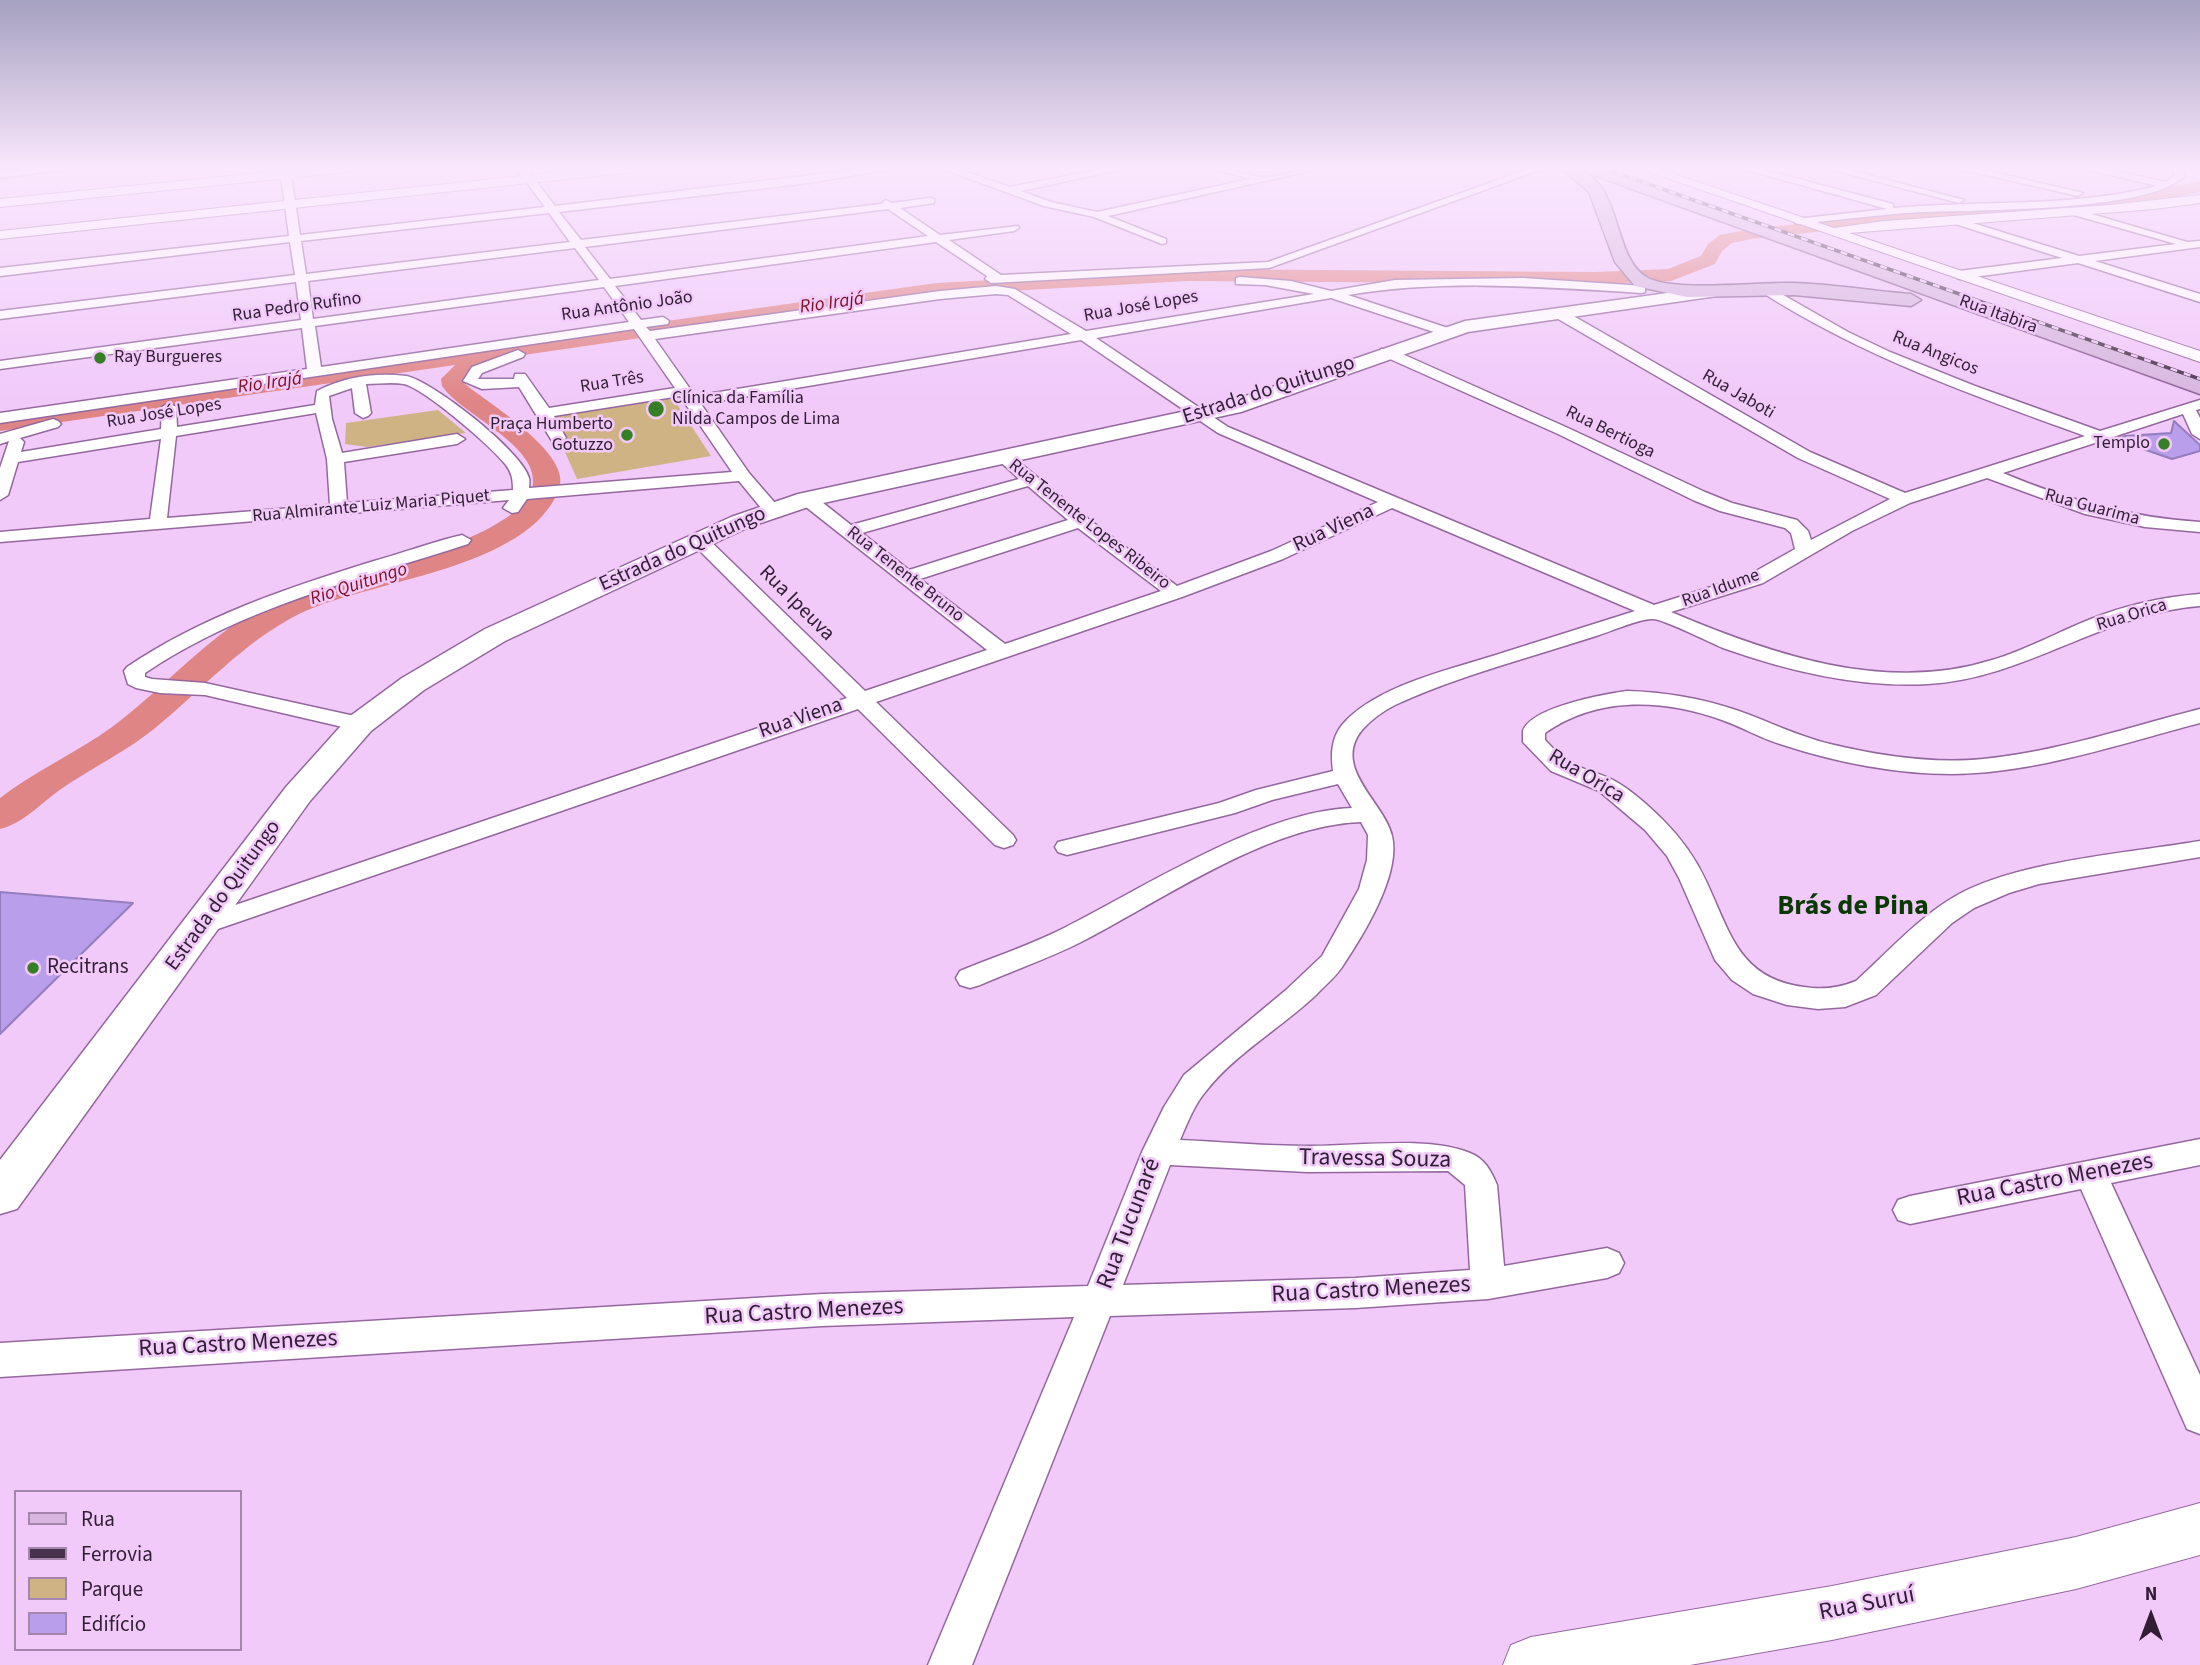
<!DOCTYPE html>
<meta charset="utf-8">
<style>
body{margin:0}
#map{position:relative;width:2200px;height:1665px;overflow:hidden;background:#f1cafa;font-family:"Source Sans 3",sans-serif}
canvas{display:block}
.legend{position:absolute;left:14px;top:1490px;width:228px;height:161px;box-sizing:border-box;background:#f1cafa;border:2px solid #a485ab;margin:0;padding:9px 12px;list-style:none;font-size:21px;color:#311e35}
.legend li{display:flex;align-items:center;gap:14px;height:35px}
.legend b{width:35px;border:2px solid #a485ab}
.north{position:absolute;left:2116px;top:1581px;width:70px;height:70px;-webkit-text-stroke:5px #f1cafa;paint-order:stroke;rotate:0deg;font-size:19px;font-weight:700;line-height:28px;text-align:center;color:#311e35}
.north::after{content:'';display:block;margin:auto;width:24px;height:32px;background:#311e35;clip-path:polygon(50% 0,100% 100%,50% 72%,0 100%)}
</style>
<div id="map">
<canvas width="2200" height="1665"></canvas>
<ul class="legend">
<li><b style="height:9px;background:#d7b6df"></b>Rua</li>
<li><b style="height:9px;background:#47314b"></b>Ferrovia</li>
<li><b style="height:19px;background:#cfb385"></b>Parque</li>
<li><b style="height:19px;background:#b99eeb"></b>Edifício</li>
</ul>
<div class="north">N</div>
</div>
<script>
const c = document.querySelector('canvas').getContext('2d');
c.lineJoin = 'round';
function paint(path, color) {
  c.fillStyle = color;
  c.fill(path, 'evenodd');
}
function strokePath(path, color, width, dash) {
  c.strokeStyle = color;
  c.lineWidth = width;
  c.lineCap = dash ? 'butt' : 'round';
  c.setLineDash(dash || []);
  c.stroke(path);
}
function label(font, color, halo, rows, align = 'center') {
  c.font = font + ' "Source Sans 3",sans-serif';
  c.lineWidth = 5;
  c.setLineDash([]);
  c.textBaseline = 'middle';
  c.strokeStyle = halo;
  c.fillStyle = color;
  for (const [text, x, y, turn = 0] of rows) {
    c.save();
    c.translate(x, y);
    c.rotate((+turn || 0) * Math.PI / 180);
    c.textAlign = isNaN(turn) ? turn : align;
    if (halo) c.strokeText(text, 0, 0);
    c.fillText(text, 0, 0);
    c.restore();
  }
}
const green = new Path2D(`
 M671,395l40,61 -134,23 -29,-65z
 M438,410l28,23 -99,14 -22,-3 1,-21z`);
const river = new Path2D(`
 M2200,181v11l-91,18 -173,9 -185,20 -19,4 -10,8 -7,13 -44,17 -76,3 -407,-3 -252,14 -433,63 -28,13 -10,9v4c23,19 108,70 94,105 -30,81 -191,91 -260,125 -56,28 -97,76 -145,115 -29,23 -62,39 -93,60 -20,14 -37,34 -61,40v-31c35,-27 76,-45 112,-71 60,-44 110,-110 183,-134 45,-14 233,-55 238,-109 4,-40 -71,-69 -91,-98l-1,-7 14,-14 -455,66v-16l936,-132 252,-14 407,3 73,-3 33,-13 7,-12 12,-9 31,-6 185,-20 173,-9z`);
const building = new Path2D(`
 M2174,421l26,24v6l-28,8 -58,-20 11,-3 46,-3z
 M0,892l133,11 -133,131z`);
const minor = new Path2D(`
 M41,168h36l-77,10v-6z
 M280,168h10l10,67 245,-28 -29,-39h10l29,38 315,-38h26l-87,15 -250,29 22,28 300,-36 5,-4 6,3 38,-5 4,1v4l-34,5 40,27 78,-9 1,2 -5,3 -65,9 52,35 267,-13 263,-94h14l-276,100 -278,15 -6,-4 2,-3 -51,-34 -321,44 26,34 22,-3 6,4 -1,3 -22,3 4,4 290,-40 56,-5 19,3 71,42 228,-37 -49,-9 -29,-1v-6l4,-1 51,4 40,10 64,-11 128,-2 122,8v6l-4,1c-98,-6 -196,-14 -293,2l103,34 2,3 -7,4 -115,-38 -235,40 132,89 426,178 95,-30 46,-26 -4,-16 -6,-5 -65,-17 -27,-11 -135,-66 -177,-79v-6h10l177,79 137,64 27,11 65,17 11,11 3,9 79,-41 -92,-41 -245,-142v-6h10l247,142 95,41 180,-57c-113,-41 -224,-80 -325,-145l-2,-3 6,-4 84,48 42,20 85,34 125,45 100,-31v9l-4,1 4,8v21l-8,-5 -9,-20 -180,59c64,27 128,45 197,49v10l-55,-5 -60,-13 -98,-36 -77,25 -58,28 -89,52 -92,29c99,42 214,82 321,48 34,-10 66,-28 99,-41 35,-14 71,-22 109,-25v12c-97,7 -175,73 -272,78 -69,4 -140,-13 -205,-36 -14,-6 -60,-29 -70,-29 -12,-1 -41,12 -54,16 -67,22 -139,40 -204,70 -12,6 -24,15 -33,25 -31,38 23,73 30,106 9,38 -28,98 -48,128 -7,12 -19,21 -28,31 -35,33 -80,58 -110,96 -12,14 -19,33 -26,49 43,2 87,6 130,6 47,0 118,-10 160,7 15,6 21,18 27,32l7,81 103,-18 12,5 5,10 -5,10 -12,5 -119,21 -133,9 -245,8 -138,349h-44l146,-348 -252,9 -822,51v-34l822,-49 266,-8 54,-134 22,-45 20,-32 102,-85 36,-34 37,-67 8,-29 1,-25 -7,-13c-92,3 -197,77 -278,119 -33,17 -69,29 -103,44l-10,3 -10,-3 -4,-7 4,-7c34,-14 70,-26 104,-43 81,-41 198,-117 288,-120l-14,-24 -66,16 -37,13 -168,42 -9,-3 -3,-5 3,-5 161,-39 37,-13 77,-19c-2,-16 -2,-32 9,-46 34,-40 111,-56 160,-72 44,-14 89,-28 133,-42l-243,-103 -109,51 -101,38 -306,105 137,133 3,5 -3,5 -9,3 -9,-3 -137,-136 -646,222 -9,3 -9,-3 -4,-6 4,-6 653,-221 -153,-153 -3,-4 3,-4h12l159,154 122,-41 -186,-147 -2,-4 2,-4h12l38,30 168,-46 -24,-22 8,-5 6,2 78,64 90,68 94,-35 107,-49 -160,-69 -137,-93 -380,64 48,69 32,37 -9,5 -6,-1 -27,-33 -212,18 -9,13 -6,1 -9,-5 6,-8 -509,42v-10l150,-13 11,-80 -143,23 -10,33 -8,5v-32l9,-27 -9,3v-10l53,-15 5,2 3,3 -3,3 -38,11 4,4 -3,10 140,-23 1,-22 7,-4 7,4 1,20 138,-22 2,-14c26,-14 59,-19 89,-15 25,4 117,76 123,102 1,3 0,7 0,10l203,-16 -52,-76 -126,20 12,22 -8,5 -6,-2 -33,-54 -37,2 -19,-8 9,-14 46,-17 7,4 -2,3 -41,16 -4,6h36l1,-5h10l24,34 126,-20 -41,-59 -634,94v-10l307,-44 -5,-41 -302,41v-8l301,-41 -5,-38 -296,37v-8l295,-36 -5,-33 -290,34v-8l289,-32zM888,209l40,27 -318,43 -25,-32zM549,213l21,29 -264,32 -5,-33zM575,248l24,32 -286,39 -5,-38zM604,287l25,35 -308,45 -6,-41zM996,294l12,1 63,39 -376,62 -40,-57 285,-40zM366,384c12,0 26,-2 38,0 21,5 87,62 102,81 6,8 7,15 7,25l-166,13 -3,-41 113,-18 8,-5 -8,-5 -115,19 -10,-34 -3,-23 23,-8 3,25 8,5 5,-2 3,-3zM316,413l11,46 3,46 -163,13 9,-82zM1028,486l40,34 -159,50 -47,-37zM1078,528l83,63 -156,53 -85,-65zM1170,1165l137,7 141,-1 17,14 5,85 -115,8 -232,7z
 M940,168h15l55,19 97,-19h20l-106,23 30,11 46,10 153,-33 -40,-11c18,0 34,7 50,9 13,2 44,-9 63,-9l-215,48 58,23v4l-4,1 -68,-27 -50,-11z
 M1558,168h16l1,1 -5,3z
 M1740,168h17l136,36v4c87,-8 178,0 264,-22l-77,-18h20l66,14 9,-7 -3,-7h10l3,8c-39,38 -220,33 -279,37 -36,3 -71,7 -107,11l-4,-1v-4l92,-10z
 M1825,168h17l122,32 -5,3z
 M1956,168h19l108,25 -5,3z
 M2078,210l109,32 13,-1v6l-105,14 105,33v8l-122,-39 -119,16 -6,-4 6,-4 103,-13 -116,-37 -1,-2 5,-3 129,40 97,-12 -102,-29 -1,-2z
 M462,535l9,5 -3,4c-111,36 -225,63 -323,129v4l7,2 53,4 163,36 3,5 -3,5 -8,2 -155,-36 -45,-2 -24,-5 -8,-4 -4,-13 3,-4c76,-51 160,-79 247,-106 29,-8 58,-19 88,-26z
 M1627,691c37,1 73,7 109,19 32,11 61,26 94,34 50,12 102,20 153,15 74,-7 145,-32 217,-50v14c-81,21 -163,50 -248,51 -57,0 -117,-12 -172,-30 -20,-6 -38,-17 -58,-24 -60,-21 -124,-24 -177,13v7c7,7 15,17 24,22 14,8 30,11 44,18 17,9 37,27 50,40 18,18 33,39 43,61 24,51 33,98 98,106 19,3 35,1 52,-6 31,-28 62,-63 98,-84 61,-36 175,-44 246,-56v16l-161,27 -30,9 -35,15 -22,15 -76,72 -31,12 -27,2 -31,-4 -34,-11 -21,-14 -17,-20 -36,-82 -12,-22 -22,-26 -46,-39 -48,-20 -28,-29c0,-1 0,-11 0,-11 8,-24 82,-37 104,-40z
 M2200,1139v26l-89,18 89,192v59l-13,-5 -106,-240 -171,35 -12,-4 -5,-10 5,-10 12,-4z`);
const tertiary = new Path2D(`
 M309,168h44l-6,4 -347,35v-8z
 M598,168h42l-6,4 -634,67v-8z
 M1638,168h18l178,60 50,-7 226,-16 90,-10v8l-45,6 -306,24 351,118v11z
 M2200,1503v52l-124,34 -244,51 -142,25h-187l8,-20 20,-8 301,-51 244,-49z`);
const secondary = new Path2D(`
 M1718,286l9,5 -3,4 -256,37 -227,80 -427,93 -65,22 -244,114 -81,49 -53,41 -61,70 -293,408 -17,5v-54l286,-373 63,-70 53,-39 83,-49 246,-112 67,-23 430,-92 237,-81z`);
const primary = new Path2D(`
 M1561,168c66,0 46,87 87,110 27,14 112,4 145,5 39,1 79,8 118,11l10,6 -10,6 -117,-11 -107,2 -52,-11 -20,-24 -26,-70z
 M1580,168h22l598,211v15l-618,-223z`);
const rail = new Path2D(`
 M1603,168l597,211`);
const markers = [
 [100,358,7,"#367f25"],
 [656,409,9,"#367f25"],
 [627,435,7,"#367f25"],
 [2164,444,7,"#367f25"],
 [33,968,7,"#367f25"]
];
const farStreetnames = [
 ["Rua Antônio João",627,307,-8],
 ["Rua José Lopes",1141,307,-10],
 ["Rua Pedro Rufino",297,308,-8],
 ["Rua Itabira",1998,315,20],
 ["Rua Angicos",1935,354,22],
 ["Rua Três",612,383,-9],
 ["Rua Jaboti",1738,395,30],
 ["Rua José Lopes",164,414,-9],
 ["Rua Bertioga",1610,433,26],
 ["Rua Almirante Luiz Maria Piquet",371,507,-5],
 ["Rua Guarima",2092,508,15],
 ["Rua Tenente Lopes Ribeiro",1089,525,38],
 ["Rua Tenente Bruno",905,575,38],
 ["Rua Idume",1721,589,-20],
 ["Rua Orica",2132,616,-17]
];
const farPoinames = [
 ["Ray Burgueres",114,358],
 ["Clínica da Família",672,399],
 ["Nilda Campos de Lima",672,420],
 ["Praça Humberto",613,425,"right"],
 ["Gotuzzo",613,446,"right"],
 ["Templo",2150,444,"right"]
];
const farWaternames = [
 ["Rio Irajá",832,304,-8],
 ["Rio Irajá",270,384,-8],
 ["Rio Quitungo",359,585,-18]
];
const streetNames = [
 ["Estrada do Quitungo",1269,391,-18],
 ["Rua Viena",1334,529,-25],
 ["Estrada do Quitungo",683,550,-24],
 ["Rua Ipeuva",796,604,45],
 ["Rua Viena",801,719,-19],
 ["Rua Orica",1586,777,31],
 ["Estrada do Quitungo",224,896,-54]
];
const poiNames = [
 ["Recitrans",47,968]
];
const nearStreetnames = [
 ["Travessa Souza",1375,1160,1],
 ["Rua Castro Menezes",2055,1181,-11],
 ["Rua Tucunaré",1130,1224,-69],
 ["Rua Castro Menezes",1371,1291,-3],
 ["Rua Castro Menezes",804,1313,-3],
 ["Rua Castro Menezes",238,1345,-3],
 ["Rua Suruí",1867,1605,-11]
];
const districtNames = [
 ["Brás de Pina",1853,908]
];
paint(green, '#cfb385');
paint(river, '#e08585');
paint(building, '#b99eeb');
strokePath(building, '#947dbd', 2);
strokePath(minor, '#94689e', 3);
strokePath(tertiary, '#94689e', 2);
strokePath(secondary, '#94689e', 3);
strokePath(primary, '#8c6196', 3);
paint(minor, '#fff');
paint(tertiary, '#fff');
paint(secondary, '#fff');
paint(primary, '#d7b6df');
strokePath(rail, '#47314b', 3.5);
strokePath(rail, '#f1cafa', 2.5, [7]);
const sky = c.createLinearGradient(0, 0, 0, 401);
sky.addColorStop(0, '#a5a1c0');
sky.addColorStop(0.42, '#f9e7fd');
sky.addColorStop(1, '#f9e7fd00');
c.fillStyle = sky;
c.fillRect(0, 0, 2200, 401);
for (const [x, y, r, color] of markers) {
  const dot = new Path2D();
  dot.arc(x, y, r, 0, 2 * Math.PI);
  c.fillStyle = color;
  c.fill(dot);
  strokePath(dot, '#f1cafa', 2.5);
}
label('18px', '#311e35', '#f1cafa', farStreetnames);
label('18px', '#311e35', '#f1cafa', farPoinames, 'left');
label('italic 19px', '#7e0e20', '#f1cafa', farWaternames);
label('21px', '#311e35', '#f1cafa', streetNames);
label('21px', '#311e35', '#f1cafa', poiNames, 'left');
label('24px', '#311e35', '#f1cafa', nearStreetnames);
label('bold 28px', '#083900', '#f1cafa', districtNames);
</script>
